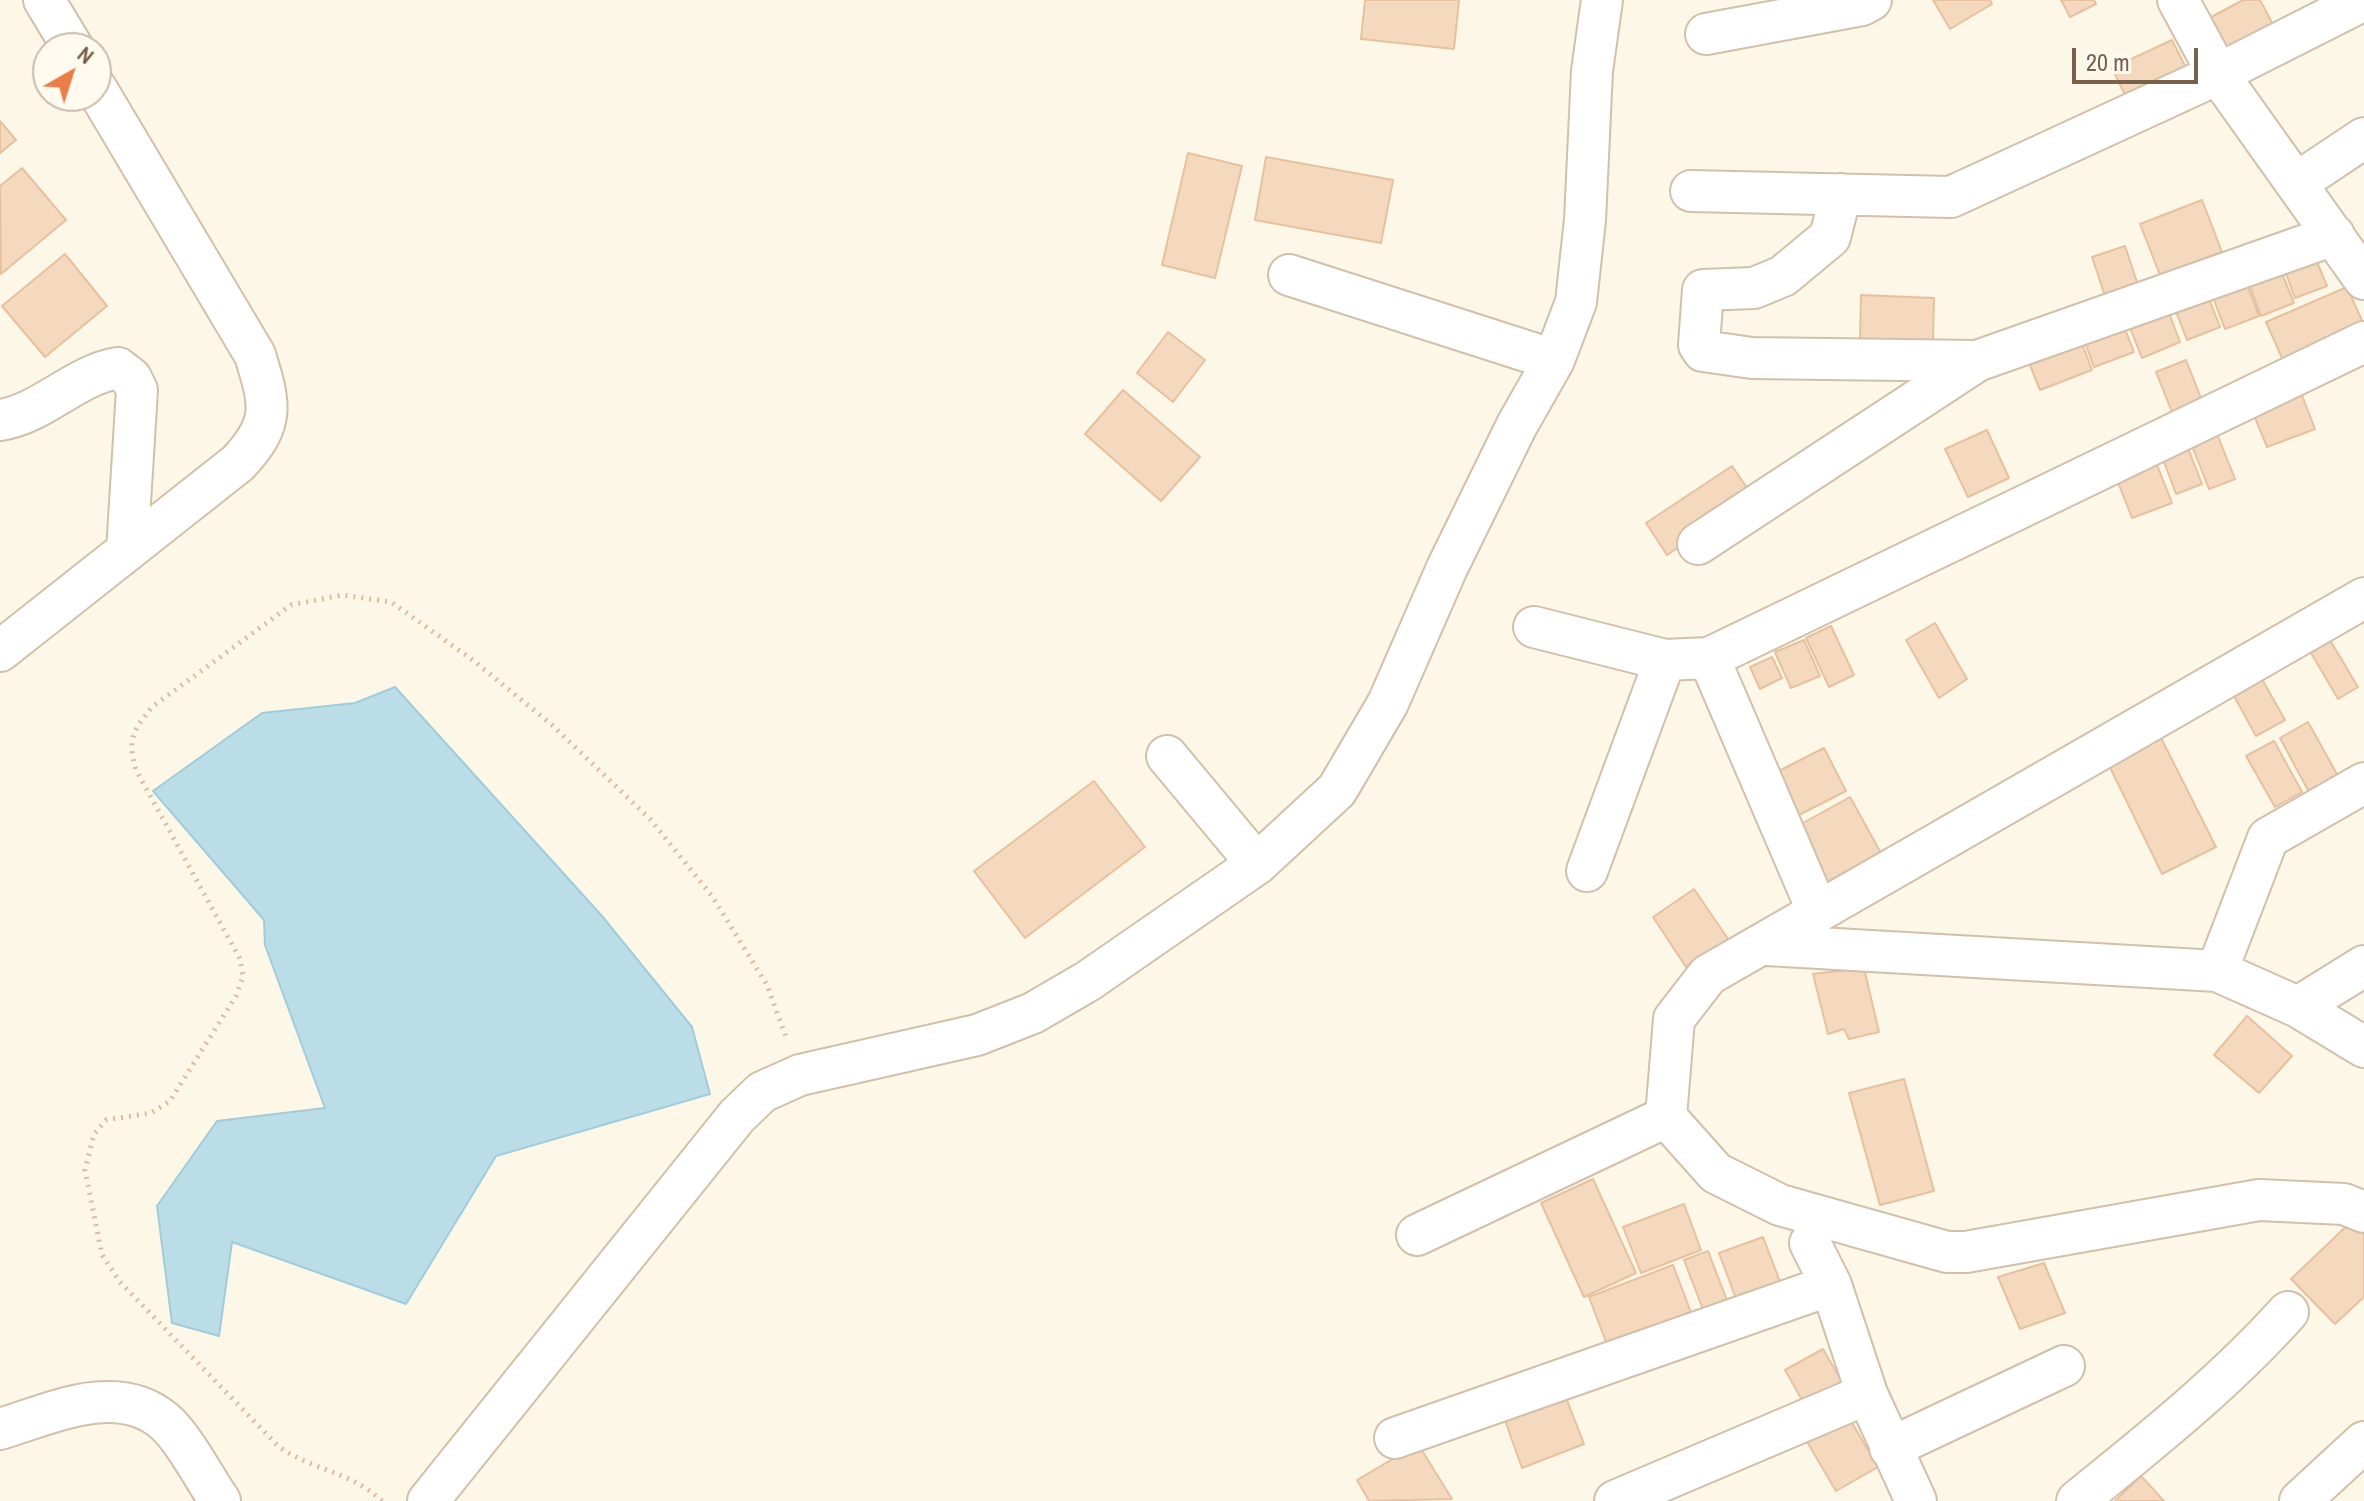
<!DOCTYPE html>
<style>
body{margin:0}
#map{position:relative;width:2364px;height:1501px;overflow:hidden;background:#fdf7e8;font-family:"Archivo Narrow",sans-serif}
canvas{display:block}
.north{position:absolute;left:32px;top:32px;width:80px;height:80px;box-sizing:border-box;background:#fffaef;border:2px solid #c9bcad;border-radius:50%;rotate:39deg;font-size:22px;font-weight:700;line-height:32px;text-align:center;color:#79604a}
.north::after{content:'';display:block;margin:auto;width:28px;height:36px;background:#eb7d49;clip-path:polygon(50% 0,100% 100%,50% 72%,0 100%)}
.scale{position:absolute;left:2072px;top:48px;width:126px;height:36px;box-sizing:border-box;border:4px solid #79604a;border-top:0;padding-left:10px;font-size:24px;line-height:28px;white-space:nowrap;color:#79604a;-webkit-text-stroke:6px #fffaef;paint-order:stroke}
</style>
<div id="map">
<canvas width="2364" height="1501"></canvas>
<div class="north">N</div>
<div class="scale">20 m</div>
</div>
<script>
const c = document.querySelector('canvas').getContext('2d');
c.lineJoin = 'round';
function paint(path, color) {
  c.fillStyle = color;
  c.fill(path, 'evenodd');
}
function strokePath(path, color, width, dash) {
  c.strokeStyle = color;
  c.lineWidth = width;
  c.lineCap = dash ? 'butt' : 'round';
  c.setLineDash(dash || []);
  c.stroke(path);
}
const water = new Path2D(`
 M395,687l207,229 90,111 18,67 -214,62 -90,148 -174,-62 -13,94 -47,-13 -15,-117 60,-85 108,-13 -60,-163 -1,-25 -111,-129 109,-78 93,-10z`);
const building = new Path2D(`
 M1365,0h94l-5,49 -93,-10z
 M1933,0h57l2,4 -42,25z
 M2061,0h33l2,4 -26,13z
 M2243,0h17l18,34 -57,29 -21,-40z
 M2172,40l17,34 -60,29 -17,-35z
 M0,121l16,19 -16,13z
 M1188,153l54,13 -27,112 -53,-13z
 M1266,157l127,23 -12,63 -126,-23z
 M22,168l44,52 -65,54 -1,-88z
 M2202,200l20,52 -62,23 -20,-51z
 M2310,245l17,41 -32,12 -15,-41z
 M2125,246l17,51 -33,11 -17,-51z
 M65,254l42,52 -62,51 -43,-51z
 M2277,261l17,42 -33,13 -16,-43z
 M2244,277l15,39 -34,13 -15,-39z
 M2347,287l17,38 -78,42 -20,-45z
 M2205,288l15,39 -33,13 -15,-39z
 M1861,295l73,3 -1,43 -73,-2z
 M2166,305l14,37 -38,16 -15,-38z
 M2121,319l13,33 -40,15 -12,-33z
 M1168,332l37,28 -32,42 -36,-29z
 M2078,333l14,37 -52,20 -15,-37z
 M2186,360l20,51 -30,11 -20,-50z
 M2298,385l17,44 -48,18 -18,-44z
 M1123,390l77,67 -39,44 -76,-67z
 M2213,424l22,55 -26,10 -22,-56z
 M1987,430l22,48 -41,19 -23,-48z
 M2184,438l18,46 -26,10 -17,-46z
 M2152,452l20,51 -40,15 -20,-51z
 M1732,466l22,32 -87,57 -21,-32z
 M1935,623l32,56 -28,19 -33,-58z
 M1831,626l23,49 -25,12 -23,-49z
 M2327,635l31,52 -20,12 -31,-53z
 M1804,640l16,36 -29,12 -16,-36z
 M1772,657l10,21 -22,11 -10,-22z
 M2258,672l27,48 -29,16 -27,-49z
 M2308,722l30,54 -29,16 -29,-54z
 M2158,732l58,115 -54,27 -57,-117z
 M2274,741l28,51 -27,15 -29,-51z
 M1824,748l22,43 -53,27 -22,-43z
 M1094,781l51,66 -120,91 -51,-67z
 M1850,797l31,56 -56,30 -31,-55z
 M1694,889l34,50 -42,28 -33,-50z
 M1864,968l15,64 -30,7 -5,-10 -16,5 -15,-60z
 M2247,1016l45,40 -33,37 -45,-38z
 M1904,1079l30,112 -54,14 -31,-112z
 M1593,1179l43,94 -52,24 -43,-94z
 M1684,1204l17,46 -60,23 -18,-46z
 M2356,1217l8,9v71l-29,27 -44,-45z
 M1763,1237l19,50 -44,17 -19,-51z
 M1708,1251l20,52 -24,9 -20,-52z
 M2044,1263l21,50 -45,16 -22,-52z
 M1673,1265l22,58 -84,32 -22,-58z
 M1823,1349l25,43 -38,22 -25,-44z
 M1563,1390l21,54 -62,24 -20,-56z
 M1845,1411l33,56 -42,24 -33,-56z
 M1418,1444l34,55 -83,2 -12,-21z
 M2141,1476l23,25h-49z`);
const path = new Path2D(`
 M382,1501c-32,-30 -68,-30 -103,-54l-159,-165 -18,-27 -17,-85 9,-36 12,-14 45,-7 19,-12 66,-105 7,-19 -3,-18 -104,-189c-9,-31 -3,-39 16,-63l139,-102 51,-10 49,7 83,59 78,64 98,94 62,77 55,89 19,52`);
const minor = new Path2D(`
 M44,0l29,48
 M2178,0l40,74 146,205
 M1706,34l156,-29 9,-5
 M2298,182l66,-44
 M1691,191l260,6 267,-123 146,-74
 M1841,194l-11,43 -47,39 -29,12 -51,2 -4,55 4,6 49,7 225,3 357,-126
 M1289,275l265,85
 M0,420c44,-7 75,-45 118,-52l13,10 6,12 -10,161
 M1698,544l279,-183
 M1534,627l131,33 44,-2 655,-316
 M0,651l238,-188c38,-40 32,-59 17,-108l-159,-267
 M1709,658l109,254
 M1167,756l90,108
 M1587,871l78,-211
 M1767,945l450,26 81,36 66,40
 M2217,971l51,-133 96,-55
 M2298,1007l66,-41
 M1666,1117l50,56 64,32 167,47h19l293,-52 85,4 20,8
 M1417,1235l249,-118 8,-98 34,-44 656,-377
 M1810,1243l21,42 36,109 49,107
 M0,1429c50,-15 117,-48 164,-8 20,17 40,57 56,80
 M1395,1438l436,-153
 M1890,1448l174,-82
 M428,1501l309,-385 25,-24 38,-17 177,-40 56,-22 55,-32 169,-117 80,-74 51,-87 59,-135 70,-143 37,-65 22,-58 9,-82 7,-149 10,-71
 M1615,1501l252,-107
 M2077,1501c74,-60 147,-118 211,-189
 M2300,1501l64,-59`);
paint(water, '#bbdde8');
strokePath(water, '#a0ccdb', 2);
paint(building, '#f4d9be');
strokePath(building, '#e7c19e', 2);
strokePath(minor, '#d0c0ac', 44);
strokePath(path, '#dabca0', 5, [2, 6]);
strokePath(minor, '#fff', 40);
</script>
